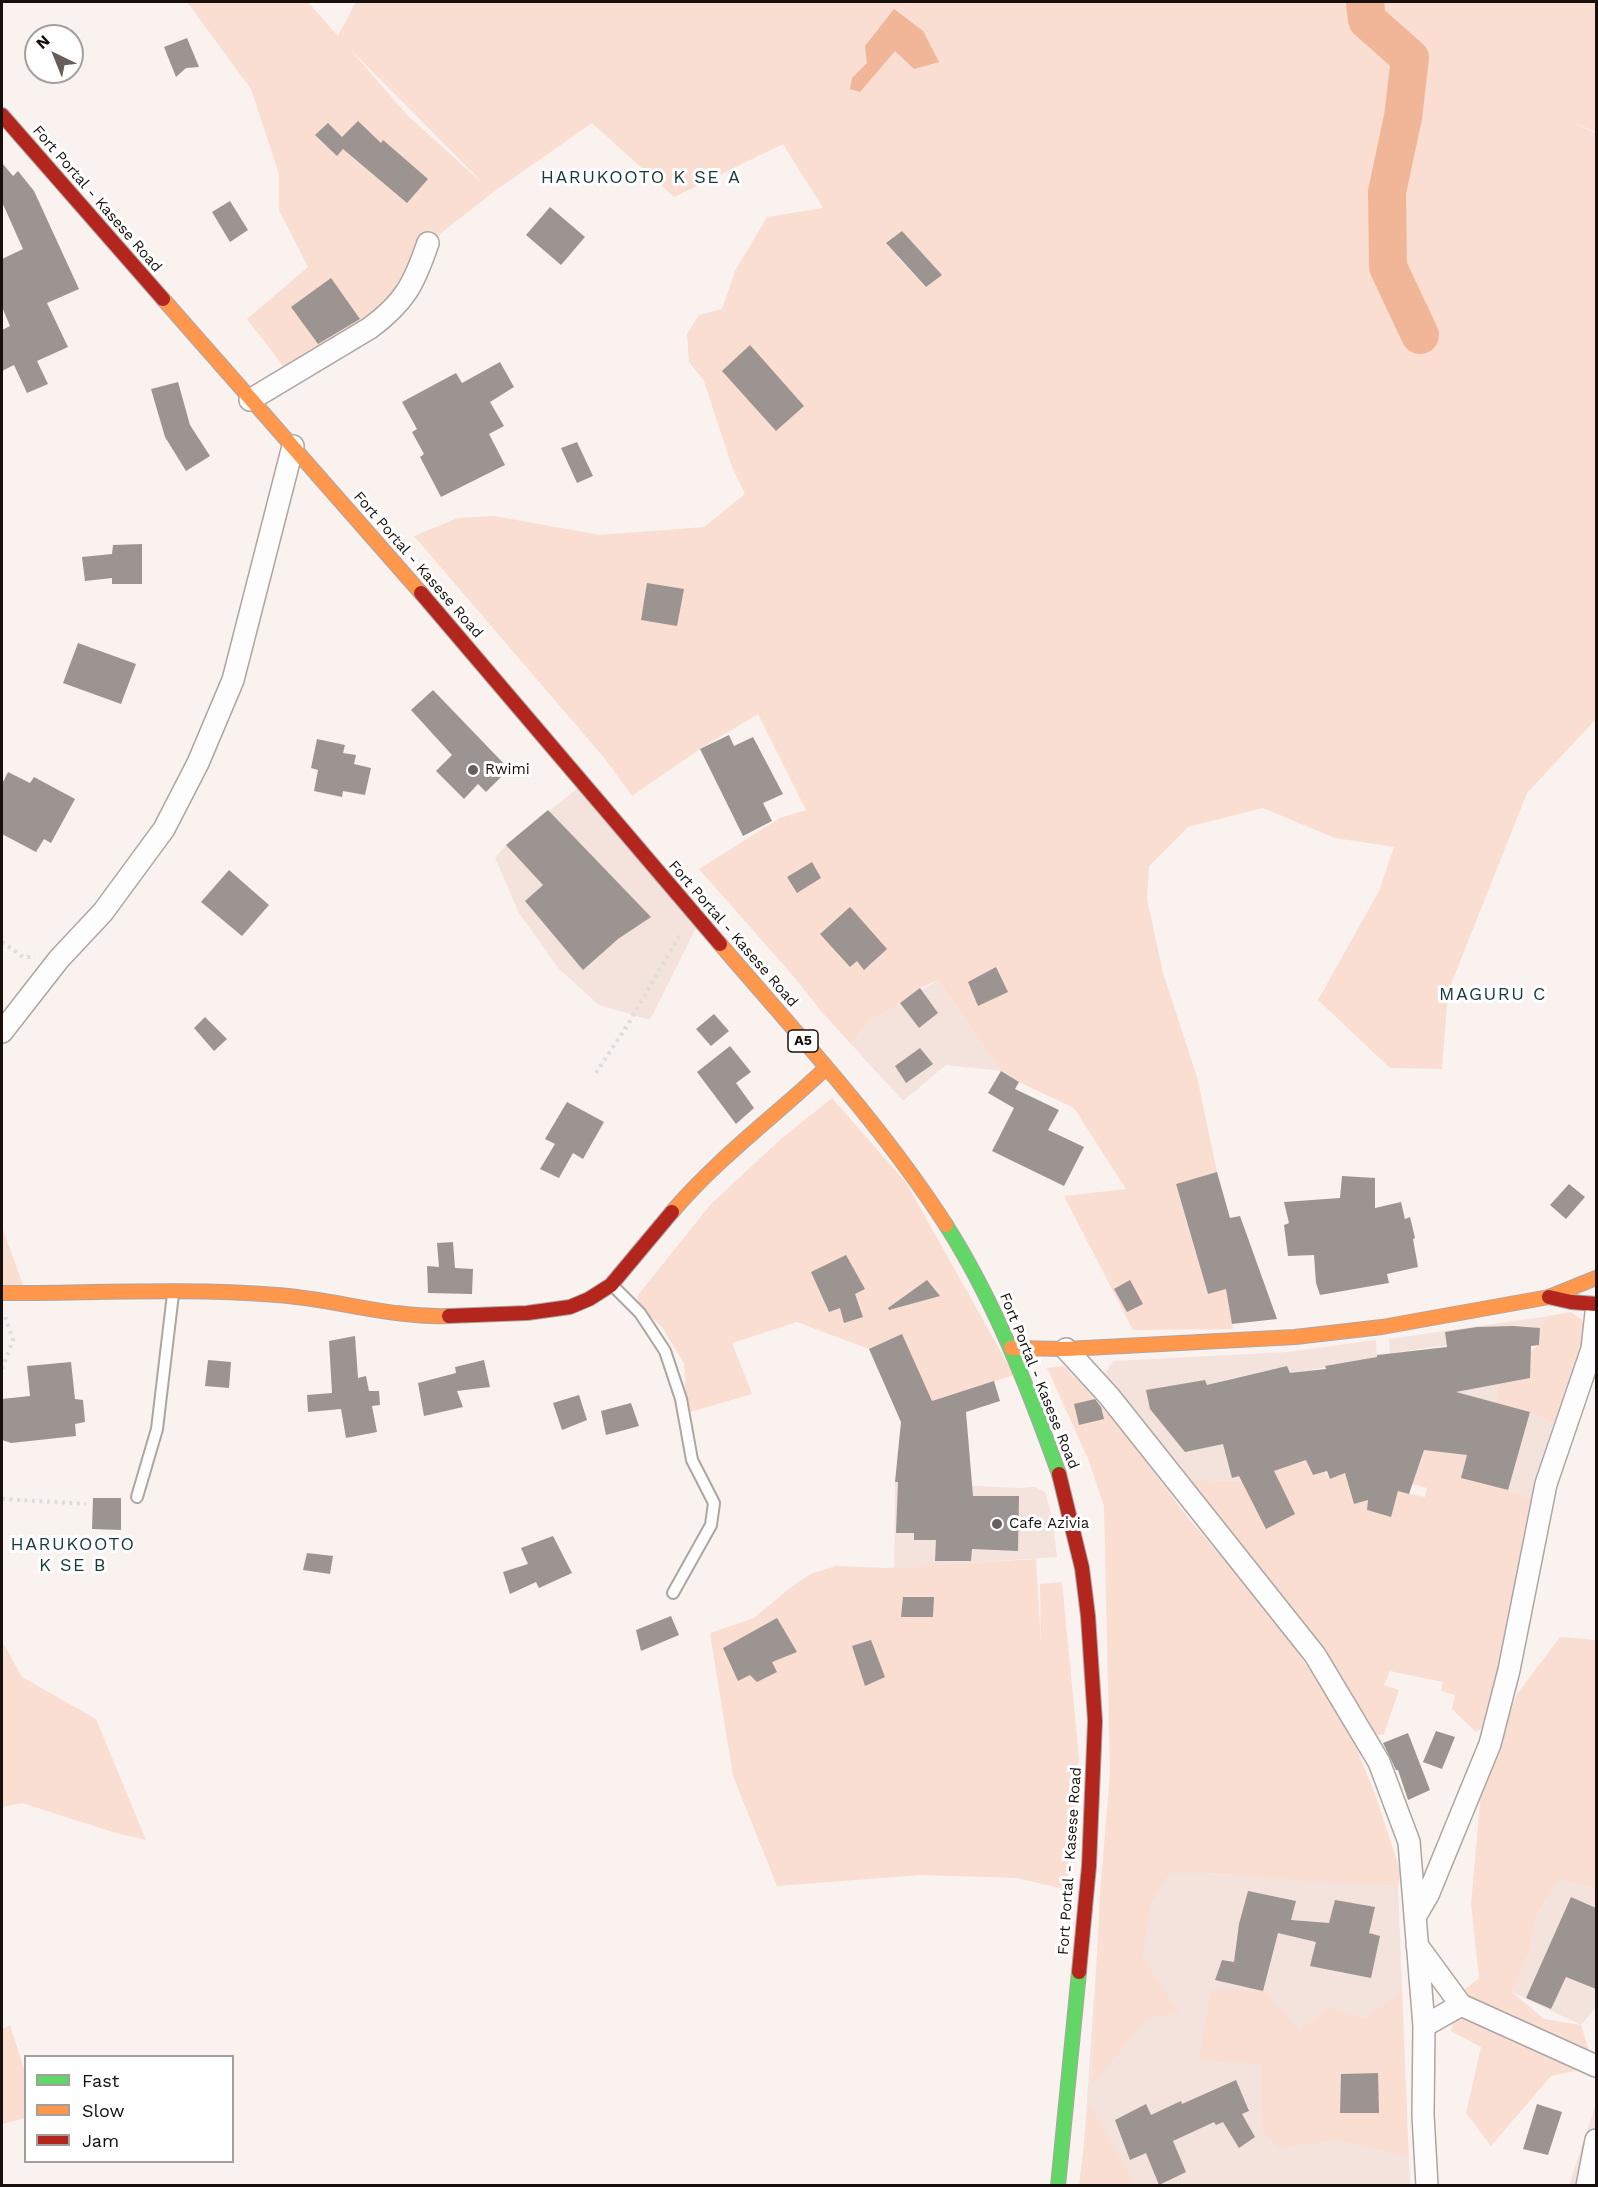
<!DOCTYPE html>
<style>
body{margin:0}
#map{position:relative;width:1598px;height:2187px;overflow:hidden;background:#faf2ef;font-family:"Work Sans",sans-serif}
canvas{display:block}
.frame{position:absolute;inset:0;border:3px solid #17100c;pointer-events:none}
.legend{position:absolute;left:24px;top:2055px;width:210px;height:108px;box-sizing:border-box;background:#fff;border:2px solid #a29f9e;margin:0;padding:8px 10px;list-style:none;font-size:18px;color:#17100c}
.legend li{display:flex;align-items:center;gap:12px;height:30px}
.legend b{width:30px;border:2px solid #a29f9e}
.north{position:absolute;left:24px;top:24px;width:60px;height:60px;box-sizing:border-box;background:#fff;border:2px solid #a29f9e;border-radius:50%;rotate:317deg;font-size:16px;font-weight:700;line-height:24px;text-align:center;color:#17100c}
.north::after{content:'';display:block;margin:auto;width:21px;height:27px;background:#665f5b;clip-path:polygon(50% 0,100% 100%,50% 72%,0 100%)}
</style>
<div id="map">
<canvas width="1598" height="2187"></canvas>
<div class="frame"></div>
<ul class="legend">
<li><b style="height:8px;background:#63d668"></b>Fast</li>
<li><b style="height:8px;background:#ff974d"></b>Slow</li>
<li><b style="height:8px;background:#b3261e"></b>Jam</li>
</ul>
<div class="north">N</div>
</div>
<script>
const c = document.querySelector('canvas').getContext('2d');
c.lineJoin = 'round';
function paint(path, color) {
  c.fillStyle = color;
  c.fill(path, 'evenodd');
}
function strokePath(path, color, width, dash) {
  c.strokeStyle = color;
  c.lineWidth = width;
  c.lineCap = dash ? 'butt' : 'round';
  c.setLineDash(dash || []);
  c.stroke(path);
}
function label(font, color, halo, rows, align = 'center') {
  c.font = font + ' "Work Sans",sans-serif';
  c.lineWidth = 6;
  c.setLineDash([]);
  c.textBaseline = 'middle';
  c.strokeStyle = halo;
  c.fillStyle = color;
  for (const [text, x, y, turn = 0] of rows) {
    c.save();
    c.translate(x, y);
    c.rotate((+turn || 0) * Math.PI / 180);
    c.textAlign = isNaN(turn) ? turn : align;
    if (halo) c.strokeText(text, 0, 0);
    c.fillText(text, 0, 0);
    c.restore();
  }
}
const built = new Path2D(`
 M578,788l119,138 -47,94 -51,-15 -40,-36 -40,-56 -24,-55 11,-13z
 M938,980l63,91 -55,-6 -43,36 -52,-57 19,-23z
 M1549,1316l-9,12 -1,17 -8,1 -1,32 -32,6v19l32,9 29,15 -27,73 -24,-10 -47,-12 -13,-25 7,-18 -8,-90 -57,8 -1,-14z
 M1376,1340l1,17 -70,14 4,27 -9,3 -15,-35 -62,14 7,28 51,45 6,13 -44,15 -54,-1 -87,-105 9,-14 174,-9z
 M895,1482l125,6 15,-1 10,5 7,24 5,41 -163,11z
 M1103,1866l295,20 12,299 -329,1z
 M1560,1877l36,12v118l-15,18 -69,-33 18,-41 7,-37z
 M1596,2104v81h-27z`);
const green = new Path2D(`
 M187,2h121l30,34 18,-34h1240v130l-27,-11 27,12v586l-69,74 -79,199 -6,77 -52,-1 -72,-68 61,-109 15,-44 -59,-9 -72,-30 -75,19 -39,39 -2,33 16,74 34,104 20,95 -41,12 32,110 44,-13 -21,34 2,14 -100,1 -69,-134 62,-7 -52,-81 -55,-26 -18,-11 -63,-91 -18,8 -20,15 -30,18 -19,23 -30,-33 -26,-33 -96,-109 81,-51 26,-8 -48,-96 -58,35 -68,47 -26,-36 -192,-224 44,-18 36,-2 106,19 104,-8 41,-33 -14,-30 -27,-83 -15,-19 -2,-28 12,-19 23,-6 13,-38 32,-54 56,-9 -40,-64 -109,53 -82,-74 -100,70 -56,44 -3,26 -26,46 -47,37 -66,34 -47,-61 61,-52 -29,-57v-36l-28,-85zM349,48l131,132v1l-72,-65zM902,231l40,44 -17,12 -39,-43z
 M832,1098l73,83 109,194 -79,25 -34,18 -32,-69 -72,-27 -65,21 20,51 -65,19 -3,-50 -22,-36 -25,-23 1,-9 73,-91 71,-66z
 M2,1227l22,61h-22z
 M1571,1312l11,8 6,19 -29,88 -29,-15 -33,-9 1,-19 32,-6 1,-27 8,-6 1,-17 9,-12z
 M1064,1366l22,22 45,54 58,77 69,79 86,119 31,77 26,79 -3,13 -91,-5 -98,-8h-41l-17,31 -9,53 37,55 -33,7 -54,65 8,-191 10,-119 -6,-268 -16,-47 -41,-91z
 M1429,1434l26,1 -6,18 18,2 -6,23 47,12 24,10 -30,171 -19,56 -7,5 -24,-23 3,-14 -14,-4 2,-9 -53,-11 -6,14 15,5 -15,44 -10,2 -183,-256 54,1 61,-21 7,15 12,-3 5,7 15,-6 9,31 14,-4 -1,10 23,7 11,-35 4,11 20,4 2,-9 -15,-4z
 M1036,1559l5,85 -1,-60 22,-2 17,176 -10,86 -1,46 -51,-12 -96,-3 -144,11 -44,-110 -23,-143 44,-15 36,-30 20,-14 26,-8 51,2z
 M1560,1637l36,3v249l-36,-11 -23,36 -7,37 -18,41 32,27 37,6 13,42 -43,9 -60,70 -25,-33 15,-66 -30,-16 6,-35 22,-18 -8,-74 10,-111 36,-99z
 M2,1641l20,36 74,42 50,121 -30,-7 -94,-30 -20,4z
 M1211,1989l52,2 37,40 28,-23 37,11 37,-28 6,166 -69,-17 -60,8 -17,-19 -1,-65 -62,-4z
 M10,2025l15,47v46l-23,6v-95z
 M1089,2104l46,80 2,1h-58z`);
const water = new Path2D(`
 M894,9l29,22 16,31 -25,7 -19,-18 -35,41 -10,-3 2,-11 15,-15 -2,-17z`);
const river = new Path2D(`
 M1365,2l2,18 43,38 -7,59 -16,75 1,75 32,68`);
const building = new Path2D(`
 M187,38l12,29 -13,1 -10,9 -12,-30z
 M358,121l23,22 2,-3 45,39 -21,24 -64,-54 -6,7 -22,-21 13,-12 14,14z
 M2,163l11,13 5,-5 16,20 45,98 -32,14 21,44 -31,14 11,23 -21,9 -13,-28 -12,6v-41l8,-4 -8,-19v-48l21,-10 -21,-47z
 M230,201l18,29 -18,12 -18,-30z
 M550,207l35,30 -24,28 -35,-30z
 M902,231l40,44 -16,12 -40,-44z
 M331,278l29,41 -42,25 -27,-37z
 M750,345l54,61 -28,25 -54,-60z
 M500,362l14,25 -24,15 14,24 -15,8 16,31 -64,32 -21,-40 4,-3 -12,-22 5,-3 -15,-27 54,-29 6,10z
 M178,382l12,43 20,31 -24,15 -21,-34 -14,-48z
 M577,442l16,34 -16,7 -16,-35z
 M142,544v40h-30v-6l-27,3 -3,-24 30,-3 1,-9z
 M647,583l37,6 -7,37 -36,-6z
 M78,643l58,21 -15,40 -58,-21z
 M433,690l76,79 -23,23 -8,-8 -14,15 -28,-28 16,-16 -41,-45z
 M729,735l5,11 19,-9 30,57 -20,9 9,18 -29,15 -43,-87z
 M317,739l28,6 -2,8 13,2 -2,9 17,4 -6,27 -22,-4 -1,6 -28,-6 4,-21 -7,-2z
 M8,772l22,11 4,-6 41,22 -24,44 -7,-4 -8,13 -34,-18v-50z
 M548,810l103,107 -33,22 -35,31 -58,-69 18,-16 -37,-40z
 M812,862l9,16 -24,15 -10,-16z
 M229,870l40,35 -27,31 -41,-34z
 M850,907l37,42 -23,21 -7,-9 -7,6 -30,-33z
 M996,967l12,25 -30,14 -10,-24z
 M920,988l18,25 -19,15 -19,-25z
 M714,1014l15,17 -18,15 -15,-17z
 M205,1017l22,22 -13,12 -20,-23z
 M730,1046l21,26 -15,11 18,25 -18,16 -39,-52z
 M920,1048l13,16 -27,19 -11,-17z
 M1001,1071l18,11 -4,7 44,21 -11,20 36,17 -20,39 -72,-35 22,-43 -26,-15z
 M567,1102l37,20 -21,37 -10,-6 -14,25 -19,-9 15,-25 -10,-5z
 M1217,1172l13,46 10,-2 37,103 -45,5 -6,-35 -18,5 -32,-110z
 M1342,1176l33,2v30l26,-6 4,17 5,-2 5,21 -2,1 5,28 -31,7 2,9 -69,12 -4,-12 -2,-28 -26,1 -4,-31 5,-2 -5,-21 56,-4z
 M1569,1184l16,13 -19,22 -16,-14z
 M453,1242l2,26 18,1 -1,25 -44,-1 -1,-27 12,1 -2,-24z
 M846,1255l19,34 -10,5 8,23 -19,6 -4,-15 -11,4 -18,-40z
 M927,1280l13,16 -51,14 -1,-2z
 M1130,1280l13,24 -16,8 -13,-23z
 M1513,1326l27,2 -1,17 -8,1 -1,32 -74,14 74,20 -22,78 -47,-12 6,-23 -43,-5 -15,44 -11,-3 -7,26 -24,-7 1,-10 -14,4 -9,-31 -15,6 -3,-8 -14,4 -7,-15 -32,11 21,43 -29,15 -27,-53 -7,2 -9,-34 -38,8 -35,-43 -4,-19 59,-10 2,5 80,-19 3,7 36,-4 -1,-3 52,-9v-2l70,-8 -2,-15 32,-5z
 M902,1334l30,67 62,-20 6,20 -34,11 7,84h46l-1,55 -46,-2 -1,12h-36l1,-21h-22v-7h-18l2,-51h-3l6,-60 -32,-73z
 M355,1336l3,42 8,-2 3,15h10l1,14 -8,1 5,26 -31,6 -5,-29 -33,3 -1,-17 25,-2 -3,-52z
 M208,1360l23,2 -2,26 -24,-2z
 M484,1360l6,27 -33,4 6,16 -39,9 -6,-33 38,-10 -1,-6z
 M71,1362l4,37 8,1 2,22 -10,2 1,12 -65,7 -9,-3v-41l28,-3 -3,-30z
 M579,1395l8,25 -25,10 -9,-27z
 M1095,1399l6,8 3,12 -25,6 -5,-21z
 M631,1403l8,23 -33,9 -5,-24z
 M93,1498h28v32l-29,-1z
 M553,1536l19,37 -33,15 -3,-6 -26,12 -7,-22 25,-8 -7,-16z
 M307,1553l26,3 -3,18 -27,-4z
 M903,1597h31l-1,20h-32z
 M671,1616l8,19 -38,16 -5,-21z
 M777,1618l20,34 -25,10 5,10 -20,10 -7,-7 -12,6 -15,-33z
 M871,1640l14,37 -20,9 -13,-40z
 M1436,1731l19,6 -13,32 -19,-7z
 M1408,1733l22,57 -22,10 -10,-30h-2l-13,-27z
 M1248,1891l48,10 -5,19 38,3 6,-23 40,7 -6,26 11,3 -9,42 -61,-12 6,-24 -38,-9 -15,58 -48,-11 7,-20 12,2 5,-38z
 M1571,1897l25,11v81l-30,-12 -15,32 -25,-11z
 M1378,2073l1,40h-39l1,-39z
 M1236,2080l13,31 -7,3 13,23 -16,11 -16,-26 -7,3 -2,-3 -41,19 13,31 -27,13 -13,-32 -16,7 -15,-40 31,-16 5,11 30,-14 1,3z
 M1537,2104l25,8 -14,43 -25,-6z`);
const path = new Path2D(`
 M2,942l21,15h12
 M596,1073l34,-52 50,-87
 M2,1369l11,-29 -8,-24
 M2,1499l84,5`);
const lane = new Path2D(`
 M612,1285l28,28 25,38 16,48 11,61 22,43 -3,22 -38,68
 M137,1497l20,-68 16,-135`);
const street = new Path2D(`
 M250,400l120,-72c35,-26 44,-44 58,-85
 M2,1032l57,-73 44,-47 61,-83 34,-66 35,-83 60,-234
 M1066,1349l43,47 206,259 64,107 30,80 15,184 -1,89 4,71
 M1415,1917l13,-22 62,-151 19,-74 37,-186 46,-135 4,-36
 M1417,1945l44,60 135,61
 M1424,2026l37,-21
 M1587,2186l9,-46`);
const fast = new Path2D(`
 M946,1225c49,77 82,163 113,249
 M1058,2186l21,-214`);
const slow = new Path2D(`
 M163,299l258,294
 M720,944c78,91 161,180 226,281
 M672,1212c47,-55 102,-95 154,-144
 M2,1293c91,0 184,-5 275,2 58,4 114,23 172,21
 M1011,1348l55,1 229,-12 87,-10 167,-30 47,-19`);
const jam = new Path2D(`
 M2,115l161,184
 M421,593l299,351
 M1549,1297l22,5 25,2
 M449,1316l78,-3 43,-6 19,-8 22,-14 61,-73
 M1059,1474l23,94 6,48 7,105 -6,145 -10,106`);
const markers = [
 [473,770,6,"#665f5b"],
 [997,1524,6,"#665f5b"]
];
const shields = [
 [803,1041,30]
];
const shieldNames = [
 ["A5",803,1041]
];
const streetNames = [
 ["Fort Portal - Kasese Road",97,199,49],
 ["Fort Portal - Kasese Road",418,565,49],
 ["Fort Portal - Kasese Road",733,934,49],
 ["Fort Portal - Kasese Road",1039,1381,68],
 ["Fort Portal - Kasese Road",1070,1861,-86]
];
const poiNames = [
 ["Rwimi",485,770],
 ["Cafe Azivia",1009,1524]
];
const quarterNames = [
 ["HARUKOOTO K SE A",641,178],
 ["MAGURU C",1493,995],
 ["HARUKOOTO",73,1545],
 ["K SE B",73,1566]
];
paint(built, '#f4e3dc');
paint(green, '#f9ded1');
paint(water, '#f1b698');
strokePath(river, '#f1b698', 38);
paint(building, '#9b9490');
strokePath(lane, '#aca6a3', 14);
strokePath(street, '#aca6a3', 24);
strokePath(fast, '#aca6a3', 16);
strokePath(slow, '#aca6a3', 16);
strokePath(jam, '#aca6a3', 16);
strokePath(path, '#dfdddb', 4, [3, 4.5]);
strokePath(lane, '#fefdfd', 10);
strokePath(street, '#fefdfd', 21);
strokePath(fast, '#63d668', 14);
strokePath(slow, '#ff974d', 14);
strokePath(jam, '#b3261e', 14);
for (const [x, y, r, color] of markers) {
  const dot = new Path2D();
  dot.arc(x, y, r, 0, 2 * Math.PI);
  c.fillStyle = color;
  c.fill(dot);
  strokePath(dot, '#fff', 2);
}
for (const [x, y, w] of shields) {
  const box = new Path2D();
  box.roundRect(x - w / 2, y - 11, w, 22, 4.5);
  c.fillStyle = '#fff';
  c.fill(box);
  strokePath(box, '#17100c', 1.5);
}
label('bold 14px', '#17100c', null, shieldNames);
label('15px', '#17100c', '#fff', streetNames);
label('15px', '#17100c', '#fff', poiNames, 'left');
c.letterSpacing = '1.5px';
label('18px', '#16393a', '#fff', quarterNames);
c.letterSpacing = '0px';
</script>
